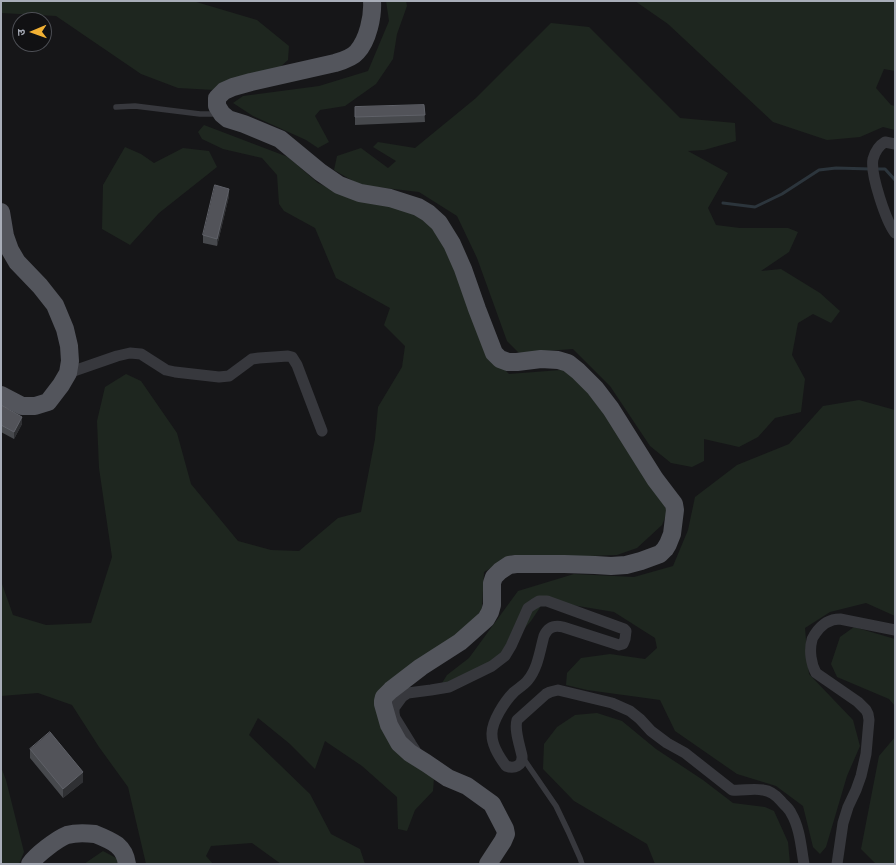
<!DOCTYPE html>
<meta charset="utf-8">
<style>
body{margin:0}
#map{position:relative;width:896px;height:865px;overflow:hidden;background:#161618;font-family:"IBM Plex Sans","Noto Sans Devanagari",sans-serif}
canvas{display:block}
.frame{position:absolute;inset:0;border:2px solid #a8adb8;pointer-events:none}
.north{position:absolute;left:12px;top:12px;width:40px;height:40px;box-sizing:border-box;background:#111113;border:1px solid #4d4f55;border-radius:50%;rotate:268deg;font-size:11px;font-weight:700;line-height:16px;text-align:center;color:#a8adb8}
.north::after{content:'';display:block;margin:auto;width:14px;height:18px;background:#f2b134;clip-path:polygon(50% 0,100% 100%,50% 72%,0 100%)}
</style>
<div id="map">
<canvas width="896" height="865"></canvas>
<div class="frame"></div>
<div class="north">उ</div>
</div>
<script>
const c = document.querySelector('canvas').getContext('2d');
c.lineJoin = 'round';
function paint(path, color) {
  c.fillStyle = color;
  c.fill(path, 'evenodd');
}
function strokePath(path, color, width, dash) {
  c.strokeStyle = color;
  c.lineWidth = width;
  c.lineCap = dash ? 'butt' : 'round';
  c.setLineDash(dash || []);
  c.stroke(path);
}
const green = new Path2D(`
 M1,1h192l64,19 32,26 -1,14 -19,17 -36,14 -55,-3 -37,-14 -85,-58 -55,-3z
 M386,1h20l1,5 -10,28 -4,25 -17,25 -31,22 -25,4 -5,6 14,26 -11,6 -12,-8 -53,-24 -20,-13 10,-7 76,-10 49,-15 21,-50z
 M635,1h260v70l-11,-2 -8,19 15,17 4,1v24l-12,-3 -23,10 -33,3 -54,-18 -105,-98z
 M551,23l38,4 91,91 55,5 1,18 -32,9 -16,1 40,22 -20,35 8,17 24,3h48l10,4 -9,20 -28,19 20,-2 39,24 20,18 -9,12 -18,-9 -15,9 -6,32 13,24 -4,33 -26,6 -17,19 -19,10 -35,-8v22l-12,6 -21,-4 -21,-17 -40,-60 -37,-37 -54,4 -12,-12 -30,-83 -20,-42 -38,-24 -59,-7 -26,-15 3,-14 24,-8 27,20 8,-7 -23,-14 5,-5 37,6 61,-50z
 M204,125l84,32 30,26 35,16 54,10 19,10 25,36 47,108 11,11 64,-5 10,18 47,59 32,47 5,20 -5,12 -25,23 -20,7 -79,3 -26,-3 -28,17 -2,37 -21,28 -83,64 56,77 -1,13 -18,19 -8,21 -9,-2 -1,-32 -35,-31 -37,-25 -10,28 -25,-25 -32,-26 -9,17 61,59 21,40 29,15 5,15h-84l-29,-21 -41,3 -5,10 7,8h-67l-18,-77 -29,-40 -27,-42 -34,-12 -37,3v-115l12,34 33,10 45,-2 21,-66 -13,-89 -2,-47 8,-34 21,-13 15,7 36,52 14,51 47,57 33,9 28,1 39,-33 23,-6 14,-73 3,-32 24,-40 3,-21 -21,-21 6,-17 -54,-30 -21,-50 -31,-17 -5,-7 -2,-29 -15,-17 -39,-9 -21,-10 -4,-7z
 M125,147l16,7 13,9 29,-15 26,3 8,16 -58,46 -29,32 -28,-16 1,-44z
 M859,400l36,10v206l-29,-13 -36,9 -25,16 4,46 44,46 7,26 -13,30 -21,71 -6,7 -7,-7 -10,-41 -27,-20 -39,-12 -62,-43 -15,-31 -73,-10 -21,-5 1,-12 14,-15 29,-4 35,5 12,-11 -2,-10 -41,-26 -54,-9 -19,3 -10,15 -35,40 -52,26 -2,-4 5,-8 22,-17 49,-67 56,-17 60,3 39,-11 15,-36 7,-33 42,-32 52,-21 34,-38z
 M854,627l41,12v67l-6,-7 -52,-22 -6,-13 9,-27z
 M597,713l25,8 34,28 47,31 30,23 32,4 9,4 14,31 2,22h-135l-8,-20 -73,-43 -31,-32 1,-25 13,-17 18,-12z
 M895,737v127h-19l-15,-15 18,-93z
 M1,767l5,13 18,72 -5,12h-18z
 M103,851l15,8 1,5h-35z`);
const stream = new Path2D(`
 M876,169h9l10,11
 M723,203l32,4 27,-13 37,-24 17,-2 35,1`);
const lane = new Path2D(`
 M116,107l19,-1 65,8h18
 M523,758l33,48 12,25 12,27 2,6`);
const street = new Path2D(`
 M895,144l-10,-2c-7,4 -10,10 -12,17 -3,15 13,62 22,74
 M68,373l49,-17 13,-3 11,1 25,16 9,2 44,5 10,-1 23,-17 7,-1 29,-2 4,1 5,8 25,66
 M415,750l-4,-6 -16,-26 -1,-5v-5l8,-11 6,-4 23,-3 18,-3 43,-21 13,-10 6,-10 17,-38 6,-4 5,-3h8l77,28 2,2 -1,8 -2,5 -4,1 -56,-18c-9,-2 -15,0 -19,9 -4,14 -6,32 -16,44 -3,4 -9,8 -14,12 -9,9 -23,30 -22,43 0,11 8,23 14,31 8,3 17,0 16,-10 -2,-10 -8,-26 -5,-36l29,-26 4,-2 8,-2 54,13 18,8 10,8 11,12 16,12 18,10 47,37c10,1 21,-2 31,0 8,1 13,5 18,11 3,4 8,7 10,12 9,15 10,34 13,51
 M837,864l6,-41 5,-16 8,-17 5,-14 5,-22 3,-34 -1,-6 -2,-4 -8,-8 -42,-29c-5,-9 -7,-23 -4,-33 0,-2 2,-4 3,-6 6,-9 14,-15 25,-15l55,11`);
const primary = new Path2D(`
 M372,1c1,15 -4,39 -15,51 -5,6 -15,9 -22,11l-84,19 -18,5 -9,4 -7,7v8l5,8 6,5 16,5 36,15 40,33 19,13 21,8 30,5 28,9 10,6 11,10 13,21 11,25 14,40 17,44 6,6 8,3h9l24,-3 17,1 10,3 10,8 17,17 16,21 44,70 19,25 1,6 -3,24 -4,10 -3,5 -5,5 -19,7 -15,4 -15,1 -16,-1 -31,-1h-48l-7,1 -9,6 -6,6 -2,6v22l-2,7 -4,7 -26,23 -39,25 -30,23 -7,7 -1,4v3l6,21 10,18 11,10 16,10 22,15 19,8 25,18 13,25 1,5 -3,7 -15,23
 M1,212l4,24 5,14 7,12 23,24 15,19 10,24 4,17 1,15 -2,12 -7,12 -13,17 -13,4h-13l-21,-11
 M30,864c6,-9 27,-25 37,-29 7,-2 20,-2 28,-1 5,2 18,8 22,11 6,5 9,12 10,19`);
const wall = new Path2D(`
 M424,105l1,17 -70,3v-18z
 M229,196l-12,50 -14,-3v-8z
 M1,405l21,19 -8,15 -13,-7z
 M30,749l53,33 -20,16 -33,-40z`);
const shadedWall = new Path2D(`
 M229,189v7l-12,50v-7z
 M22,417v7l-8,15v-7z
 M83,772v10l-20,16v-9z`);
const building = new Path2D(`
 M424,105l1,10 -70,2v-10z
 M215,185l14,4 -12,50 -14,-4z
 M1,405l21,12 -8,15 -13,-7z
 M50,732l33,40 -20,17 -33,-40z`);
paint(green, '#1e261f');
strokePath(stream, '#2c353c', 3);
strokePath(lane, '#37383d', 5.5);
strokePath(street, '#37383d', 11);
strokePath(primary, '#53555c', 18);
paint(wall, '#47494d');
paint(shadedWall, '#2f3033');
paint(building, '#525359');
strokePath(building, '#5f6168', 1);
</script>
